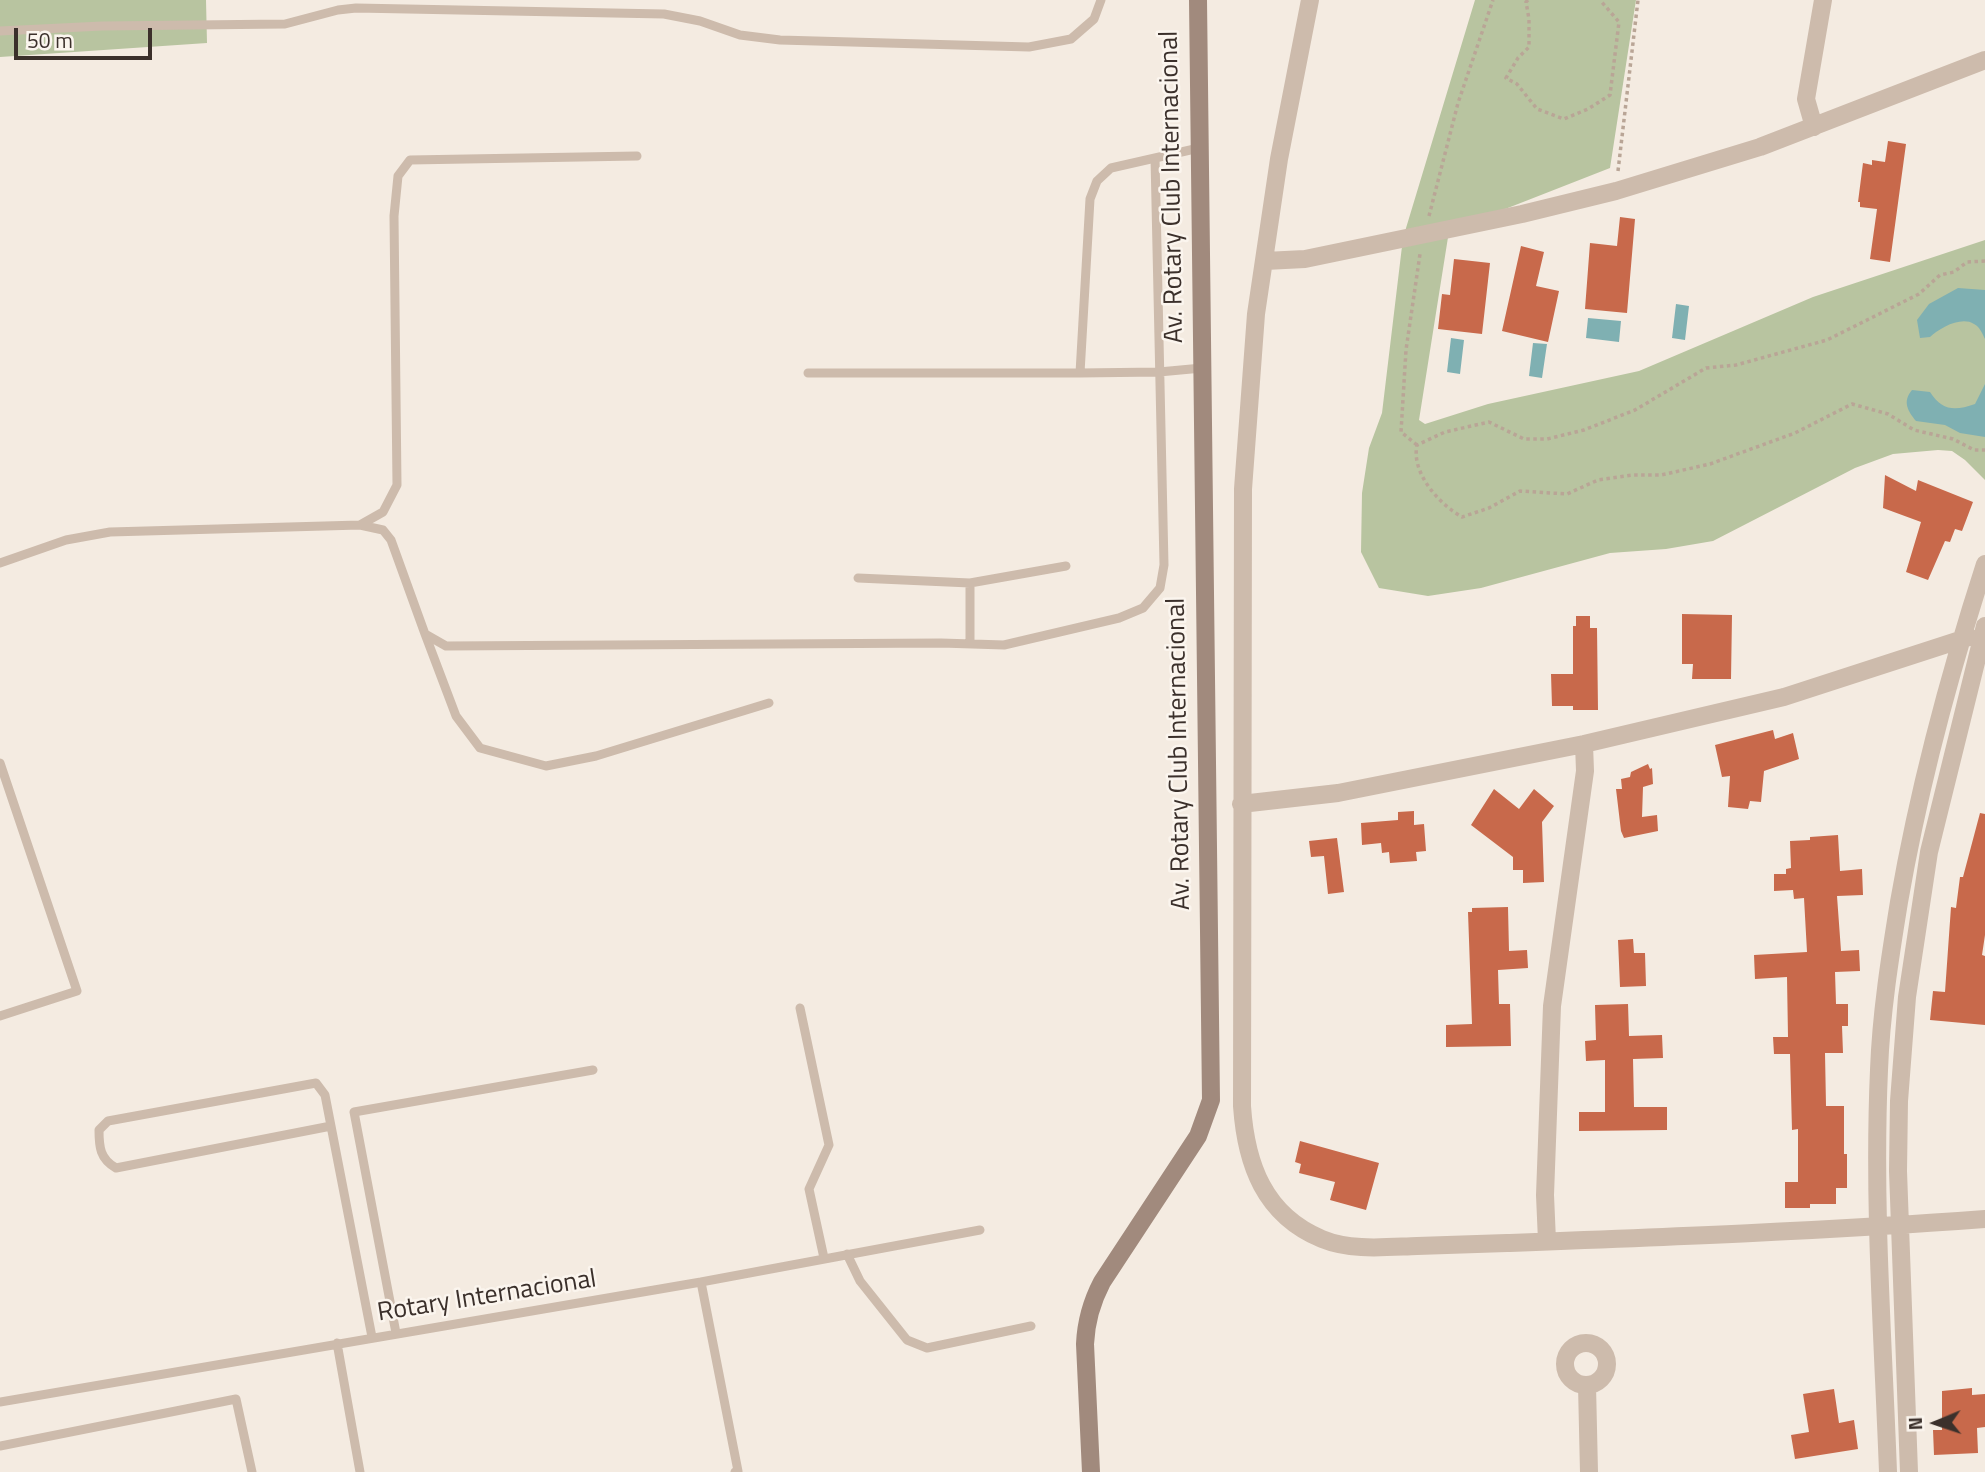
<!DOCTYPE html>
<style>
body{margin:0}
#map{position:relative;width:1985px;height:1472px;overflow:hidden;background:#f4ebe1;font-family:"Titillium Web",sans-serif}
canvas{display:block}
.north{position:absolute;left:1901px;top:1388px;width:70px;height:70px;-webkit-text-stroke:5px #fbf5ee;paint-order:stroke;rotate:268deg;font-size:19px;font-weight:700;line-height:28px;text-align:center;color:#3b302b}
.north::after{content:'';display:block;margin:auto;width:24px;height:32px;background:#3b302b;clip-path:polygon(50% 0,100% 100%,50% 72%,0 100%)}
.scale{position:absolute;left:14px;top:28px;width:138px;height:32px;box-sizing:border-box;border:4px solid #3b302b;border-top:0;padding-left:9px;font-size:21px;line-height:24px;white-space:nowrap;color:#3b302b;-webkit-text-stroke:5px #fbf5ee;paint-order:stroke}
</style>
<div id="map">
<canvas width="1985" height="1472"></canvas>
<div class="north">N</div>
<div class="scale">50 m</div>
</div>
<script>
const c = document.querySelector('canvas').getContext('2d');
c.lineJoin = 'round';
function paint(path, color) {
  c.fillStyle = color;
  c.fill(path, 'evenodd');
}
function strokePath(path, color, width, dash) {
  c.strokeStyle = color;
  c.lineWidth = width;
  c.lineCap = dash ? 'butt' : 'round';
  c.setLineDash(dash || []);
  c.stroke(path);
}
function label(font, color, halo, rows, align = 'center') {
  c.font = font + ' "Titillium Web",sans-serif';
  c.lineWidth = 5;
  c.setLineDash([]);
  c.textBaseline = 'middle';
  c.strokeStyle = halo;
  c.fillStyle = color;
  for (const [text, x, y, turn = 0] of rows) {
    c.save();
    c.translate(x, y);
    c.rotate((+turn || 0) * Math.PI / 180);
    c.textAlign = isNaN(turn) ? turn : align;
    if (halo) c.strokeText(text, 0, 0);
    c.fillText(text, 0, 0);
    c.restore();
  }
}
const green = new Path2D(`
 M0,0h206l1,43 -207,14z
 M1475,0h161l-26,168 -161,63 -30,189 6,4 63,-20 151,-33 174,-74 172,-57v240l-20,-20 -13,-9 -14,-1 -45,4 -38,14 -142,73 -47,8 -56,4 -129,35 -53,8 -49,-8 -18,-36 1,-59 7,-45 13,-35 21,-175z`);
const water = new Path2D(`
 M1958,288l27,2v49c-3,-6 -5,-12 -11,-15 -13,-8 -34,4 -44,13l-10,1 -3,-18 12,-16z
 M1676,304l13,2 -4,34 -13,-2z
 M1588,318l33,3 -2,21 -33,-4z
 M1451,338l13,2 -4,34 -13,-2z
 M1533,343l14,1 -5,34 -13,-2z
 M1985,384v53l-25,-4 -15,-8 -29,-4c-8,-10 -14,-19 -4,-31l18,2c12,19 25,19 45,12z`);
const building = new Path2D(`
 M1888,141l18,3 -16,118 -20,-3 7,-50 -17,-2v-5h-2l5,-39 9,2v-5l13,2z
 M1620,217l15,2 -8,94 -42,-4 5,-66 27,3z
 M1521,246l23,6 -8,34 23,5 -11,51 -46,-11z
 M1454,259l36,4 -8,71 -44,-5 4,-35 8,1z
 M1885,475l31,16 2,-11 55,22 -11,29 -7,-2 -5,13 -5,-1 -17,39 -22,-8 15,-50 -38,-14z
 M1682,614l50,1 -1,64h-39l1,-15h-11z
 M1576,616h14v12h7l1,82h-25v-4h-21l-1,-32h22v-48h3z
 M1773,730l2,9 18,-6 6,26 -35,12 -3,31 -11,-1 -2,8 -20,-2 2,-31 -8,1 -7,-32z
 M1648,764l2,5 2,-1 1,16 -10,3 -1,30 15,-2 1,16 -34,7 -3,-7 -5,-42h6l-1,-10 9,-2 1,-5z
 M1494,789l25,20 15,-20 20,17 -12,16 2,60 -21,1v-13h-10v-13l-42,-32z
 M1414,811v14l10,-1 2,27 -10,1 1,9 -27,2 -1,-11 -7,1 -1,-10 -19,2 -1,-22 37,-3v-8z
 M1980,813l5,1v121l-3,20 3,1v69l-55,-5 3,-29 12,1 6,-85 5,1 4,-31h3z
 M1838,835l2,36 22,-2 1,26 -26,1 4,55 18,-1 1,21 -25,1 1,32h12v22h-6l1,27h-18l1,53h18v48h3v34h-11v16h-26v4h-25v-26h13v-53l-6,1 -2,-76h-16l-1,-17h15l-1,-60 -32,2 -1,-24 53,-3 -3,-54 -10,1 -1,-9 -19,1v-17h12v-5l5,-1 -1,-27 20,-1v-3z
 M1337,838l7,54 -16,2 -4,-38 -13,1 -2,-16z
 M1508,907l1,44 18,-1 1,18 -30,2 1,34h11l1,42 -65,1v-22l26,-1 -4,-112h4v-4z
 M1633,939l1,14h11l1,33 -26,1 -2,-47z
 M1628,1004l1,32 33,-1 1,23 -30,1 1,48h33v23l-88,1v-19h26v-52l-19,1 -1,-20 11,-1 -1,-35z
 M1300,1141l79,22 -13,47 -36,-10 5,-18 -36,-9 2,-9 -6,-2z
 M1972,1388v7l13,-1v33l-8,1 1,25 -44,2 -1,-25h9v-39z
 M1834,1389l5,34 15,-3 4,29 -63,10 -4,-24 18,-3 -6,-38z`);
const path = new Path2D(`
 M1528,0l-2,2 3,17v28l-11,11 -12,20 11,6 20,25 27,10 24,-10 22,-14 9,-73 -19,-22
 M1618,171l20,-171
 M1429,216l29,-113 35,-103
 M1985,261l-18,1 -13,10 -14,3 -21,19 -92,46 -91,25 -30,3 -71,42 -51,20 -37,9h-23l-35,-17 -44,10 -28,13c-6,28 22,59 45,72l27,-9 31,-17 47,3 31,-14 35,-5h28l49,-11 85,-31 57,-29 36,10 26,16 39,9 21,11h11
 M1417,445l-16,-13 5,-82 14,-96`);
const service = new Path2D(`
 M0,31l102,-5 183,-2 53,-14 18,-2 308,6 36,7 40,14 40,5 249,7 42,-8 23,-20 7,-19
 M808,373h272l79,-1 43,-4
 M1080,373l10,-174 7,-18 14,-13 88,-20
 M360,525l23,5 8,10 34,94 21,12 495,-3 63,2 115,-27 24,-10 17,-20 4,-23 -9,-407
 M0,563l66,-23 44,-8 250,-7 23,-13 14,-27 -3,-269 4,-40 12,-16 227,-4
 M858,578l112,5 96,-17
 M970,583v61
 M425,634l31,82 24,32 66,18 50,-10 173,-53
 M0,763l77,228 -77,25
 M800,1008l29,137 -20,44 15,69
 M331,1126l-215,42c-16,-9 -17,-21 -17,-38l9,-9 208,-38 9,12 6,31 41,211
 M847,1254l13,27 47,59 20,8 104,-22
 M701,1282l37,189 -3,1
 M396,1333l-42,-221 239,-42
 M337,1343l23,129
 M0,1402l701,-120 279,-52
 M0,1446l236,-47 16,73`);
const minor = new Path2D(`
 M1310,0l-31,159 -23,155 -13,175 -1,617c4,58 22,109 80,133 29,12 64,8 95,7 30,-1 60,-2 90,-3 159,-6 319,-12 478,-24
 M1814,127l-8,-28 17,-99
 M1265,261l40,-2 217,-45 94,-23 144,-44 225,-87
 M1241,804l97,-11 246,-49 200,-47 185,-60
 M1547,1241l-2,-46 7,-189 33,-235 -1,-27
 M1565 1364a21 21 0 1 1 42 0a21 21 0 1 1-42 0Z
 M1587,1385l2,87
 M1888,1472c-5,-134 -15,-268 -9,-402 2,-56 11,-113 20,-168 20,-115 50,-227 86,-338
 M1909,1472l-11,-301 1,-70 8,-104 22,-145 56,-226`);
const secondary = new Path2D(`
 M1091,1472l-6,-128c1,-23 6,-41 17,-62l96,-146 13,-36 -13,-1100`);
const streetNames = [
 ["Av. Rotary Club Internacional",1173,187,-91],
 ["Av. Rotary Club Internacional",1180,754,-91],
 ["Rotary Internacional",487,1297,-9]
];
paint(green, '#b8c4a0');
paint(water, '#7fb0b2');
paint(building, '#c8694b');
strokePath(path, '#b9a596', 3.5, [3.5, 3.5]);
strokePath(service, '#cdbbac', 9);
strokePath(minor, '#cdbbac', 18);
strokePath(secondary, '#a18a7d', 18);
label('26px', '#3b302b', '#fbf5ee', streetNames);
</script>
